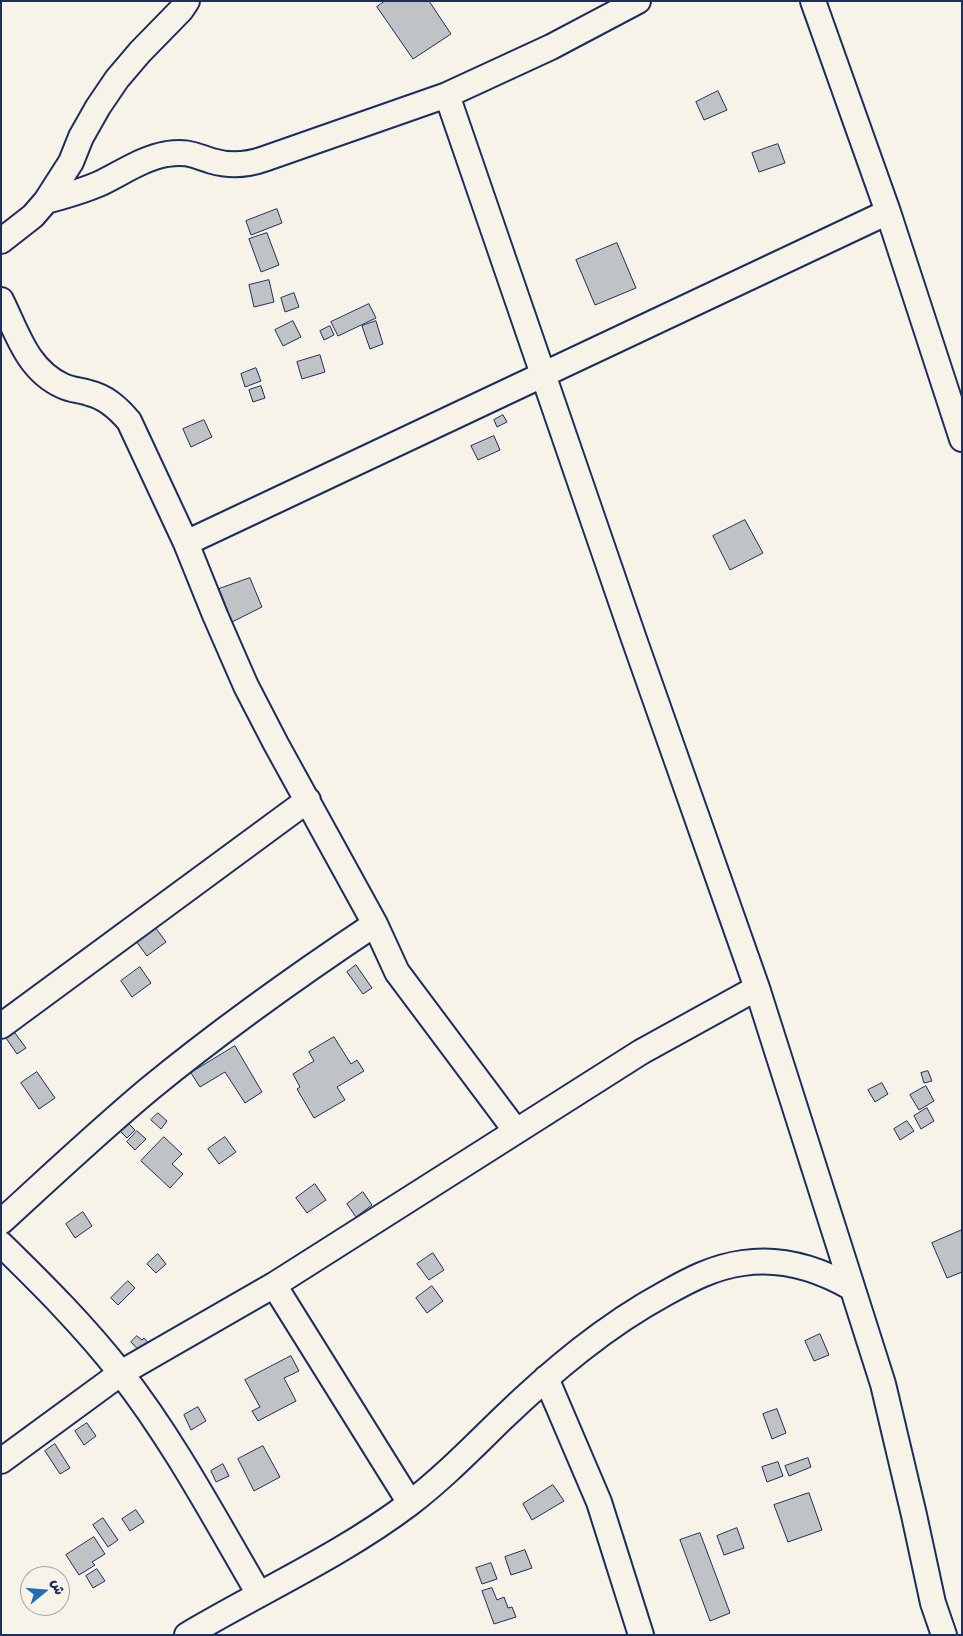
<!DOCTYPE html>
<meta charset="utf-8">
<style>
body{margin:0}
#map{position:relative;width:963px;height:1636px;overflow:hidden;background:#f7f3e8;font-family:"Shantell Sans","Playpen Sans Arabic",sans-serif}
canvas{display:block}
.frame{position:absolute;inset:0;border:2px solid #1b2f5e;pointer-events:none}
.north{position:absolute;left:20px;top:1566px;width:50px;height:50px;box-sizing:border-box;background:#f7f3e8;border:1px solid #9fa5b1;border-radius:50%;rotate:73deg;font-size:14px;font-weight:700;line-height:20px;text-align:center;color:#1b2f5e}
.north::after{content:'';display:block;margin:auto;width:18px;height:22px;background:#1f6fb2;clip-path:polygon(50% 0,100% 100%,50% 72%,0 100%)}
</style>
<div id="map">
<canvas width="963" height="1636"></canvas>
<div class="frame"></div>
<div class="north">ش</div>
</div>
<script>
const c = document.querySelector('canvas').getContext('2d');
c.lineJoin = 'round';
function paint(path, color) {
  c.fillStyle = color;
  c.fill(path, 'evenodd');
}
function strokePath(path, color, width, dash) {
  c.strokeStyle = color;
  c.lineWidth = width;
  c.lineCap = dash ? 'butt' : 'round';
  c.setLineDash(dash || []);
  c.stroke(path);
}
const building = new Path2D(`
 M385,1h44l22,33 -38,25 -36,-52z
 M718,91l9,19 -23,10 -8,-18z
 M778,144l7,19 -26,9 -7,-19z
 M277,209l5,14 -31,12 -5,-14z
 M267,233l12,32 -18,7 -12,-33z
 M617,243l19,45 -41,17 -19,-45z
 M269,280l5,22 -20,5 -5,-22z
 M294,293l5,14 -14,5 -4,-14z
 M369,304l7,14 -38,18 -7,-14z
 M293,321l8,16 -18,9 -8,-16z
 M376,321l7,23 -13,5 -8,-23z
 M330,326l4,9 -10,5 -4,-9z
 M320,355l5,17 -23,7 -5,-17z
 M256,368l5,13 -16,6 -4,-13z
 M261,386l4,12 -12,4 -4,-12z
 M503,415l4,7 -10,5 -3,-7z
 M204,420l8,17 -21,10 -8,-18z
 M494,436l6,14 -22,10 -7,-14z
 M745,520l18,33 -33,17 -17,-34z
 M250,578l12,29 -30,15 -13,-33z
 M155,927l11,15 -19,14 -11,-15z
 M356,965l16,23 -9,6 -16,-22z
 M140,967l11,16 -19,14 -11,-16z
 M15,1033l11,15 -9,6 -11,-16z
 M334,1037l17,27 6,-4 7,11 -27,16 8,13 -31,18 -17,-29 3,-2 -7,-13 21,-13 -5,-9z
 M235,1046l27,46 -17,11 -20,-31 -25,15 -9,-14z
 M928,1071l4,10 -8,2 -3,-10z
 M37,1072l18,26 -16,11 -18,-26z
 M882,1083l6,11 -13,8 -7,-12z
 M926,1086l8,15 -15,9 -9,-15z
 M927,1108l7,13 -13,8 -7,-13z
 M158,1113l9,8 -6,8 -10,-9z
 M907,1121l7,10 -14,9 -6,-11z
 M128,1123l7,7 -8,8 -7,-7z
 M137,1131l9,8 -11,11 -8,-8z
 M164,1137l18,17 -10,10 11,10 -13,14 -29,-27z
 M225,1137l11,15 -17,12 -11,-15z
 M315,1184l11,16 -19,13 -11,-15z
 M363,1192l9,13 -16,12 -9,-13z
 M83,1212l9,14 -17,12 -9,-14z
 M962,1230v42l-15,6 -15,-35z
 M433,1253l11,17 -15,10 -12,-16z
 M158,1254l8,10 -10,9 -9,-9z
 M128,1281l7,7 -17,17 -7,-7z
 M432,1286l11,15 -16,12 -11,-15z
 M820,1334l9,21 -15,6 -9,-20z
 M137,1336l5,4 2,-2 8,9 -9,8 -12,-13z
 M291,1356l8,15 -15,7 12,23 -38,20 -6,-10 8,-4 -15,-27z
 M198,1407l8,14 -15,9 -7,-15z
 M777,1409l9,24 -14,6 -9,-25z
 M87,1423l9,13 -12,9 -9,-14z
 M55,1444l15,24 -10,6 -15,-23z
 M263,1446l17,31 -26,14 -16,-32z
 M808,1458l3,9 -22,9 -4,-10z
 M778,1462l5,14 -16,6 -5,-15z
 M223,1464l6,12 -13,6 -5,-11z
 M553,1485l11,16 -32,19 -9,-16z
 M809,1493l13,37 -34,12 -14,-37z
 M136,1510l8,12 -14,9 -8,-12z
 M103,1518l15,22 -10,7 -15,-22z
 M737,1528l7,20 -20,7 -7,-19z
 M700,1533l30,80 -20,8 -30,-81z
 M94,1537l11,17 -13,8 3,3 -16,10 -13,-20z
 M525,1550l7,18 -21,7 -6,-18z
 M491,1563l6,16 -15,5 -6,-16z
 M97,1569l8,12 -12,7 -7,-12z
 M492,1588l5,12 7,-3 4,11 4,-1 4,10 -22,7 -12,-33z`);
const street = new Path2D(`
 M813,1l75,211 74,227
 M447,95l187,544 123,349 126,396 31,131 19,88 11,32
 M46,201c19,-5 37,-10 55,-18 21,-10 42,-25 66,-29 21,-3 26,1 45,7 17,5 35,4 52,-2l183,-64 104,-48 87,-46
 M1,241l32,-25 13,-15 25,-39 10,-25 17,-30 19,-28 23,-27 41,-42 6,-9
 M1,300c16,32 26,70 62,86 8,4 17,4 26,7 17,4 29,15 40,28l57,122 29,72 31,71 30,58 99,180 22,48 119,159
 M186,543l702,-331
 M1,1026l307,-226
 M1,1222c49,-45 97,-90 147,-132 73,-60 149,-114 227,-166
 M1,1244c42,41 83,82 119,128 54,69 95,147 139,222
 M274,1285l136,218
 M546,1378l53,124 42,133
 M1,1461l120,-88 153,-88 367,-233 116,-64
 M187,1635c74,-44 153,-79 222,-131 34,-26 63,-56 94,-86 49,-47 102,-92 163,-125 25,-14 48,-26 77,-30 39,-6 76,6 109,25`);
paint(building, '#c0c3c5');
strokePath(building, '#1b2f5e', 1);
strokePath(street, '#1b2f5e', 28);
strokePath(street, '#f7f3e8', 24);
</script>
